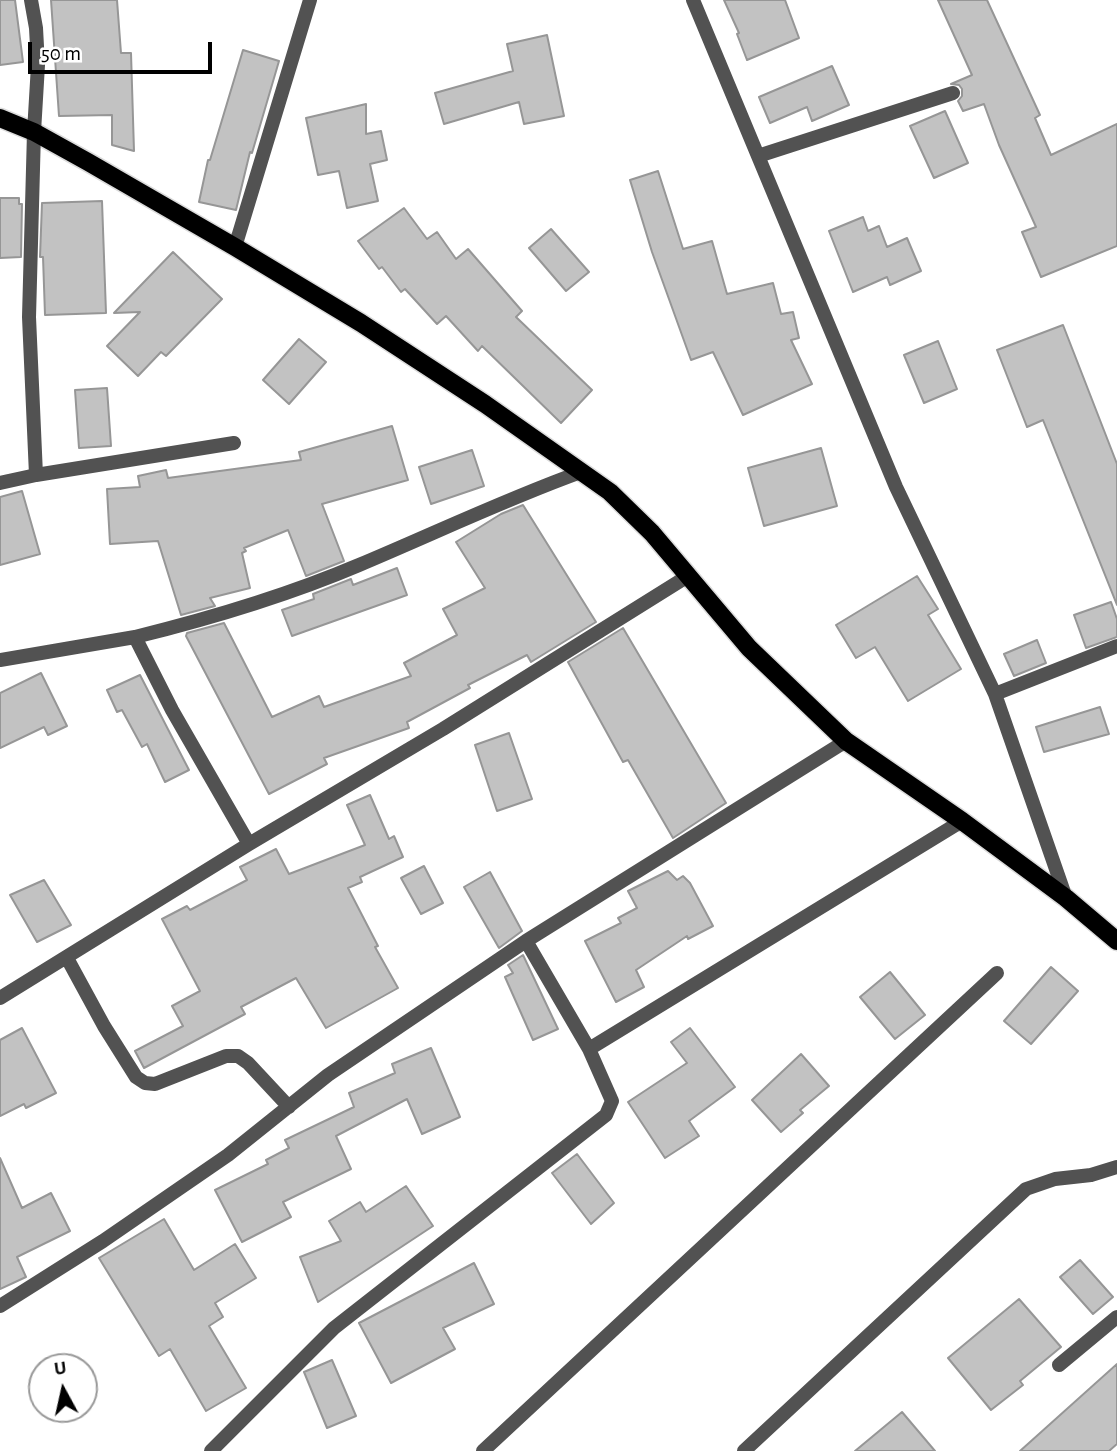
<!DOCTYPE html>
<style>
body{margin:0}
#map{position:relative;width:1117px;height:1451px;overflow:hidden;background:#fff;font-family:"Alegreya Sans",sans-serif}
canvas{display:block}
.north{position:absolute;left:28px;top:1353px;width:70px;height:70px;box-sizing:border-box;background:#fff;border:2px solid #999;border-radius:50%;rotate:352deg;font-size:19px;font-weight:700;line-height:28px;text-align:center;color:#000}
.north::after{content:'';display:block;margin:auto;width:24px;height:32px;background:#000;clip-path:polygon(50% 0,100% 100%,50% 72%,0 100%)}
.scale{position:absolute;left:28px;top:42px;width:184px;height:32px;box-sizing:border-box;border:4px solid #000;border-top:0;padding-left:9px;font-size:21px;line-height:24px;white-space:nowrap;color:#000;-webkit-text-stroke:5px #fff;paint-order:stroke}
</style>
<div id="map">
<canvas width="1117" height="1451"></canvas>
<div class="north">U</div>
<div class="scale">50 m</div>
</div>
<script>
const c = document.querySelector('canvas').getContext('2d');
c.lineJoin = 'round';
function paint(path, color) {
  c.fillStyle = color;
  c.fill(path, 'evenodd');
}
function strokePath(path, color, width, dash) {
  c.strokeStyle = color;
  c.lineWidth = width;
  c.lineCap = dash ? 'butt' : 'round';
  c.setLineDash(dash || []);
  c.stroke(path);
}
const building = new Path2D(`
 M0,0h15l8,62 -23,3z
 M51,0h66l4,53h10l3,98 -22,-6v-30l-53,1z
 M724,0h61l14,38 -52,22 -10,-26 2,-1z
 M938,0h49l53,115 -5,3 16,37 66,-31v122l-76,31 -19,-45 14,-5 -37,-82 -15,-41 -21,7 -5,-10 4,-5v-7l-3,-4 -8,-1 21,-9z
 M547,35l17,81 -40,8 -5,-22 -75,22 -9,-31 78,-22 -6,-27z
 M243,50l36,11 -27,92 -2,-1 -14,58 -37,-8 9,-42h2z
 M832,66l17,39 -37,16 -5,-14 -37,16 -11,-26z
 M366,104v30l15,-3 6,29 -17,4 8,37 -31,7 -8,-37 -21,4 -12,-57z
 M945,111l23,52 -34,15 -24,-52z
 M658,171l25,78 29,-8 15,53 46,-11 8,31 12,-2 6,26 -8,2 21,44 -69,31 -30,-63 -22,8 -39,-108 -22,-72z
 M0,198h19v6h3l-1,53 -21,1z
 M102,201l4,112 -61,2 -2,-58h-3l2,-54z
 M404,208l23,31 10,-7 19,27 12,-10 54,62 -6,6 76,73 -31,33 -79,-77 -4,5 -32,-35 -9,8 -32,-35 -4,3 -19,-25 -3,2 -21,-28z
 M863,217l5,14 11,-5 8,21 20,-9 14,33 -31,14 -3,-8 -34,15 -24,-61z
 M551,229l38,43 -23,19 -37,-43z
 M173,252l49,47 -56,57 -5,-4 -23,24 -31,-30 33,-34 -26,1z
 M1063,325l54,139v141l-74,-185 -16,7 -30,-77z
 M299,339l27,23 -37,42 -26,-24z
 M938,341l19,48 -33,14 -20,-48z
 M107,388l4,58 -32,2 -4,-58z
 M392,426l16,54 -86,24 22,57 -38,15 -18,-46 -44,18 2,3 -4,2 8,35 -40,10 5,8 -34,9 -23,-74 -48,3 -3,-55 33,-2 -2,-11 28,-6 2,8 133,-18 -2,-8z
 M821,448l16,58 -73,20 -16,-58z
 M472,450l12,36 -53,18 -12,-37z
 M22,491l18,63 -40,11v-68z
 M523,505l73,117 -65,40 -4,-7 -59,30 2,3 -63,34 2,6 -85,30 3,6 -58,30 -83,-158 1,-3 37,-10 48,94 47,-21 5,11 87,-31 -7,-13 53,-28 -14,-26 42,-21 -29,-46 45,-28z
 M397,568l10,27 -115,41 -10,-26 32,-11 -1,-5 38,-15 2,6z
 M917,576l21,33 -10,6 33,54 -53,32 -33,-54 -19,11 -20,-33z
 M1111,602l6,17v18l-31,11 -12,-33z
 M623,628l103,175 -53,35 -45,-78 -5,2 -55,-100z
 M1037,640l9,23 -32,13 -10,-22z
 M41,673l26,53 -19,9 -4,-8 -44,21v-55z
 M140,675l49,95 -24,12 -18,-38 -5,3 -20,-37 -5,2 -10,-22z
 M1100,707l9,27 -65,18 -8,-25z
 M509,733l23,66 -35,12 -22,-66z
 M370,795l19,44 5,-3 9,21 -43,20 2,5 -14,6 30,58 -3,1 23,41 -72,40 -30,-50 -55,29 4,7 -101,54 -9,-17 48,-25 -11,-20 28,-15 -38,-72 25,-13 3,4 57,-30 -7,-13 36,-18 13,25 76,-29 -18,-40z
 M424,866l19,37 -22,11 -20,-36z
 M668,871l9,9 6,-4 7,7 23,43 -25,13 -1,-3 -51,34 8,17 -28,15 -31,-61 36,-18 -3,-5 19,-10 -9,-17z
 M490,872l32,59 -23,17 -35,-61z
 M44,880l27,45 -34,17 -27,-47z
 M523,955l35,74 -25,11 -28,-63 8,-4 -5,-8z
 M1051,967l27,24 -47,53 -27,-23z
 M890,972l35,43 -30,24 -35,-42z
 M22,1028l34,65 -30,15 -2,-4 -24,12v-76z
 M690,1028l45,59 -46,34 10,15 -34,22 -37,-56 59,-39 -16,-21z
 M431,1048l29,69 -38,17 -15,-35 -71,37 15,33 -68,33 8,15 -49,25 -27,-52 53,-26 -2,-4 23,-12 -4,-8 69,-33 -5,-14 46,-20 -3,-9z
 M801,1054l28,32 -29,24 3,3 -22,19 -29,-32z
 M577,1154l37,49 -23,21 -39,-51z
 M0,1158l22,50 29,-15 19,38 -53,26 9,20 -26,12z
 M406,1186l27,40 -115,76 -18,-45 41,-16 -12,-20 31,-19 6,10z
 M164,1219l30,51 41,-26 21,34 -41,25 8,14 -14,9 37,62 -40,23 -36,-62 -11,7 -60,-98z
 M1080,1260l33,37 -20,17 -33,-37z
 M474,1263l20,41 -51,24 12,21 -64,34 -32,-60z
 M1019,1299l42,48 -41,34 3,4 -32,25 -43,-52z
 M332,1360l24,56 -29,12 -23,-56z
 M1117,1364v80l-8,7h-89z
 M902,1412l33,39h-80z`);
const minor = new Path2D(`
 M693,0l203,487 99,207 71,204
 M758,156l195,-63
 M235,247l75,-247
 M36,475l198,-32
 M0,483l36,-8 -7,-158 5,-185 4,-67 -2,-37 -5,-28
 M0,660l135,-23
 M995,694l122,-48
 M249,844l-77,-134 -37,-73c77,-19 151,-41 224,-72 74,-31 147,-66 222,-93
 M67,958l37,68 32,51 9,6 10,1 71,-28h12l10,7 41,44
 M0,998l249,-154 194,-115 245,-153
 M589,1049l373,-228
 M0,1306l103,-65 125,-86 100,-80 198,-134 320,-200
 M1059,1365l58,-48
 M211,1451l123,-123 272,-213 6,-14 -23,-52 -63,-108
 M483,1451l514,-478
 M744,1451l282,-262 29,-10 36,-4 26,-8`);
const primary = new Path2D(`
 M0,118l34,14 54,30 147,85 126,76 124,81 125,88 42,41 97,115 97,93 116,80 104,77 51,43`);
paint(building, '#c2c2c2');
strokePath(building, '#969696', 2);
strokePath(primary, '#dbdbdb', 21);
strokePath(minor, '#525252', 14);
strokePath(primary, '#000', 18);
</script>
